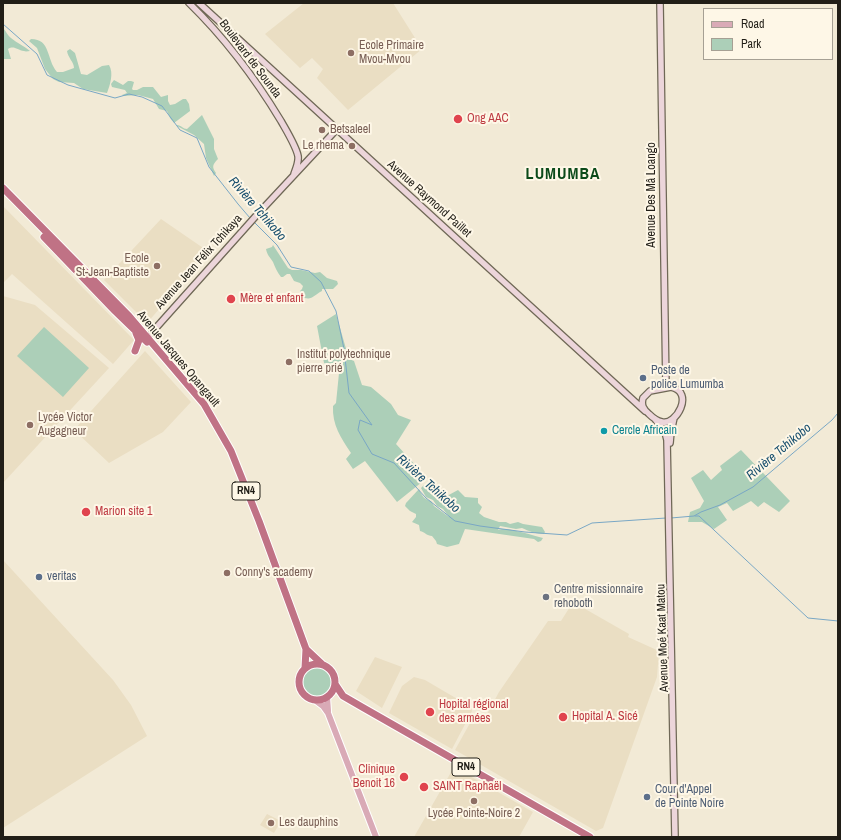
<!DOCTYPE html>
<meta charset="utf-8">
<style>
body{margin:0}
#map{position:relative;width:841px;height:840px;overflow:hidden;background:#f2ead6;font-family:"Archivo Narrow",sans-serif}
canvas{display:block}
.frame{position:absolute;inset:0;border:4px solid #211e17;pointer-events:none}
.legend{position:absolute;left:703px;top:8px;width:130px;height:52px;box-sizing:border-box;background:#fef7e7;border:1px solid #a6a094;margin:0;padding:5px 7px;list-style:none;font-size:12px;color:#211e17}
.legend li{display:flex;align-items:center;gap:8px;height:20px}
.legend b{width:20px;border:1px solid #a6a094}
</style>
<div id="map">
<canvas width="841" height="840"></canvas>
<div class="frame"></div>
<ul class="legend">
<li><b style="height:5px;background:#d9aab6"></b>Road</li>
<li><b style="height:11px;background:#accfb8"></b>Park</li>
</ul>
</div>
<script>
const c = document.querySelector('canvas').getContext('2d');
c.lineJoin = 'round';
function paint(path, color) {
  c.fillStyle = color;
  c.fill(path, 'evenodd');
}
function strokePath(path, color, width, dash) {
  c.strokeStyle = color;
  c.lineWidth = width;
  c.lineCap = dash ? 'butt' : 'round';
  c.setLineDash(dash || []);
  c.stroke(path);
}
function label(font, color, halo, rows, align = 'center') {
  c.font = font + ' "Archivo Narrow",sans-serif';
  c.lineWidth = 4;
  c.setLineDash([]);
  c.textBaseline = 'middle';
  c.strokeStyle = halo;
  c.fillStyle = color;
  for (const [text, x, y, turn = 0] of rows) {
    c.save();
    c.translate(x, y);
    c.rotate((+turn || 0) * Math.PI / 180);
    c.textAlign = isNaN(turn) ? turn : align;
    if (halo) c.strokeText(text, 0, 0);
    c.fillText(text, 0, 0);
    c.restore();
  }
}
const built = new Path2D(`
 M304,3h89l29,46 -74,61 -31,-32 6,-9 -11,-11 -12,10 -35,-34z
 M3,206l131,134 -21,24 -101,-90 -9,9z
 M161,219l48,33 -62,71 -43,-43z
 M3,296l32,9 74,63 -106,115z
 M145,351l46,51 -28,30 -54,31 -35,-33z
 M3,560l110,120 18,25 16,31 -144,92z
 M573,602l56,32 -1,3 31,14 -2,26 -54,151 -7,3 -141,-81 20,-36 7,4 4,-2 13,-24 49,-71h13z
 M375,657l27,10 -20,41 -26,-17z
 M414,677l11,3 46,27 1,4 -20,38 -63,-36 13,-27z
 M454,767l79,45 -14,25h-105z
 M267,814l14,7 -7,12 -14,-8z`);
const green = new Path2D(`
 M3,28c3,3 5,8 8,10 6,5 13,8 19,13 -2,0 -4,1 -6,0 -7,-1 -10,-6 -16,-2l3,10h-8z
 M31,39c20,0 15,20 26,33h6l11,-4c0,-6 -6,-10 -7,-17l3,-2 5,4 6,21 6,1 15,-9 7,-1c5,8 1,20 -2,28l-24,-4 -9,-6 -15,-1 -6,-3 -8,-10 -8,-21 -8,-7z
 M114,80l9,5 5,-4h3l3,1 -2,7 1,1h4l6,-3h10l8,10 7,-2v6l2,4 5,-1 8,-5h3l3,5 1,7 -16,12 -4,-5 -3,-7 -8,-2 -6,-10 -15,-4 -15,1 -1,-1 5,-2 -2,-3 -13,-3 -1,-3z
 M202,115l12,24v10l4,10c-6,6 -6,8 -2,14l-2,3 -8,-18 -2,-14 -10,-9 -17,-9v-1c4,0 6,4 10,4z
 M273,245l15,23 4,2h9l14,3 5,-1 7,6 10,3 1,3 -5,5h-11v2c-10,5 -10,11 -22,5v-5l2,-2 1,-3 -3,-3 -6,-2 -4,-7h-3l-4,3h-2c-4,-5 -6,-10 -8,-15 -3,-5 -6,-7 -7,-13l6,-2z
 M336,314l13,45 5,2 8,24 9,2 20,17 7,11 13,5 -15,24 31,34 -30,24 -32,-41 -12,8 -7,-10 5,-6c-10,-15 -19,-28 -18,-47l3,-3 3,-30 -15,-10 -7,-37z
 M44,327l45,41 -26,29 -46,-41z
 M741,450l49,51 -11,11 -15,-10 -6,5 -7,-6 -18,10 -6,-8 -9,4 9,13 -13,9 -12,-7h-14l2,-10 10,-4 4,-7 -13,-23 12,-8 8,10 11,-10 -2,-4z
 M424,485c7,1 14,9 21,12l13,-7 7,7 13,1v5l4,4 -3,6 5,4 15,5h7l4,2 8,-2 5,2 19,3 3,5 -1,2c-7,0 -16,-3 -22,-6l-6,1 -16,-3 -2,4c9,-4 34,6 45,8l-2,3 -3,1 -4,-3 -69,-10 -6,15 -12,3 -10,-3 -1,-3 -4,-5c-5,0 -7,-4 -12,-5l-1,-6 -7,-3 4,-5v-3l-6,-3 -5,-5 1,-3 13,-14c3,7 5,10 12,12l3,5 15,11 -6,-8 -6,-3 -4,-6 -7,-3 -5,-9z
 M301 681a16 16 0 1 1 32 0a16 16 0 1 1-32 0Z`);
const stream = new Path2D(`
 M3,24l34,30 10,21 21,10 47,13 14,-4 13,3 20,9 18,24 17,8 12,29 29,37 12,14
 M254,222l23,23 14,22 18,4 12,11 15,29 8,38 5,44 23,32 -12,-5 -2,10 14,24 22,9 32,35 29,23 25,5 45,6 42,3 25,-12 74,-5
 M695,516h4l109,102 30,3
 M671,518l23,-2 7,-4 19,-7 33,-18 79,-67 6,-7`);
const secondary = new Path2D(`
 M189,3c36,35 66,75 92,118 5,9 15,25 17,35 1,6 -2,12 -4,18
 M199,3l446,408
 M660,3l6,385
 M146,339l109,-122 82,-88
 M671,387c24,5 5,39 -9,35 -5,-1 -10,-5 -13,-8 -6,-5 -8,-9 -6,-16l7,-7z
 M655,419l10,13 2,8 8,397
 M670,443l1,-11 3,-14`);
const primary = new Path2D(`
 M327,697l1,14
 M315,700l8,6 5,7 48,124`);
const highway = new Path2D(`
 M3,188l126,128 75,88 27,47 28,70 47,128 -1,19
 M44,237l71,74 32,31
 M135,351l4,-11 -3,-7
 M306,649l17,16
 M299 682a18 18 0 1 1 36 0a18 18 0 1 1-36 0Z
 M335,684l8,12 19,11 228,130`);
const markers = [
 [351,53,4,"#8d6e63"],
 [458,119,5,"#e0444e"],
 [322,130,4,"#8d6e63"],
 [352,146,4,"#8d6e63"],
 [157,266,4,"#8d6e63"],
 [231,299,5,"#e0444e"],
 [289,362,4,"#8d6e63"],
 [643,378,4,"#5c6f8a"],
 [30,425,4,"#8d6e63"],
 [604,431,4,"#0f9aa8"],
 [86,512,5,"#e0444e"],
 [227,573,4,"#8d6e63"],
 [39,577,4,"#5c6f8a"],
 [546,597,4,"#6b7280"],
 [430,712,5,"#e0444e"],
 [563,717,5,"#e0444e"],
 [404,777,5,"#e0444e"],
 [424,787,5,"#e0444e"],
 [647,797,4,"#5c6f8a"],
 [474,801,4,"#8d6e63"],
 [271,823,4,"#8d6e63"]
];
const shields = [
 [246,491,28],
 [466,767,28]
];
const shieldNames = [
 ["RN4",246,491],
 ["RN4",466,767]
];
const educationNames = [
 ["Ecole Primaire",359,46],
 ["Mvou-Mvou",359,60],
 ["Betsaleel",330,130],
 ["Le rhema",344,146,"right"],
 ["Ecole",149,259,"right"],
 ["St-Jean-Baptiste",149,273,"right"],
 ["Institut polytechnique",297,355],
 ["pierre prié",297,369],
 ["Lycée Victor",38,418],
 ["Augagneur",38,432],
 ["Conny's academy",235,573],
 ["Lycée Pointe-Noire 2",474,814,"center"],
 ["Les dauphins",279,823]
];
const streetNames = [
 ["Boulevard de Sounda",250,59,53],
 ["Avenue Des Mâ Loango",652,195,-90],
 ["Avenue Raymond Paillet",429,199,42],
 ["Avenue Jean Félix Tchikaya",199,262,-48],
 ["Avenue Jacques Opangault",178,359,50],
 ["Avenue Moé Kaat Matou",663,638,-92]
];
const healthNames = [
 ["Ong AAC",467,119],
 ["Mère et enfant",240,299],
 ["Marion site 1",95,512],
 ["Hopital régional",439,705],
 ["des armées",439,719],
 ["Hopital A. Sicé",572,717],
 ["Clinique",395,770,"right"],
 ["Benoit 16",395,784,"right"],
 ["SAINT Raphaël",433,787]
];
const serviceNames = [
 ["Poste de",651,371],
 ["police Lumumba",651,385],
 ["veritas",47,577],
 ["Cour d'Appel",655,790],
 ["de Pointe Noire",655,804]
];
const cultureNames = [
 ["Cercle Africain",612,431]
];
const worshipNames = [
 ["Centre missionnaire",554,590],
 ["rehoboth",554,604]
];
const waterNames = [
 ["Rivière Tchikobo",257,209,49],
 ["Rivière Tchikobo",779,452,-40],
 ["Rivière Tchikobo",428,484,42]
];
const districtNames = [
 ["LUMUMBA",563,175]
];
paint(built, '#eadec3');
paint(green, '#accfb8');
strokePath(stream, '#79a7c5', 1);
strokePath(secondary, '#6f6856', 8);
strokePath(primary, '#fff', 8);
strokePath(highway, '#fff', 9);
strokePath(secondary, '#ecd5da', 5.5);
strokePath(primary, '#d9aab6', 6);
strokePath(highway, '#c07285', 7);
for (const [x, y, r, color] of markers) {
  const dot = new Path2D();
  dot.arc(x, y, r, 0, 2 * Math.PI);
  c.fillStyle = color;
  c.fill(dot);
  strokePath(dot, '#fef7e7', 1.5);
}
for (const [x, y, w] of shields) {
  const box = new Path2D();
  box.roundRect(x - w / 2, y - 9, w, 18, 3);
  c.fillStyle = '#fef7e7';
  c.fill(box);
  strokePath(box, '#211e17', 1);
}
label('bold 11px', '#211e17', null, shieldNames);
label('12px', '#785e54', '#fef7e7', educationNames, 'left');
label('12px', '#211e17', '#fef7e7', streetNames);
label('12px', '#be3a42', '#fef7e7', healthNames, 'left');
label('12px', '#4e5e75', '#fef7e7', serviceNames, 'left');
label('12px', '#0d838f', '#fef7e7', cultureNames, 'left');
label('12px', '#5b616d', '#fef7e7', worshipNames, 'left');
label('italic 13px', '#184f6e', '#fef7e7', waterNames);
c.letterSpacing = '1px';
label('bold 16px', '#0b4a19', '#fef7e7', districtNames);
c.letterSpacing = '0px';
</script>
